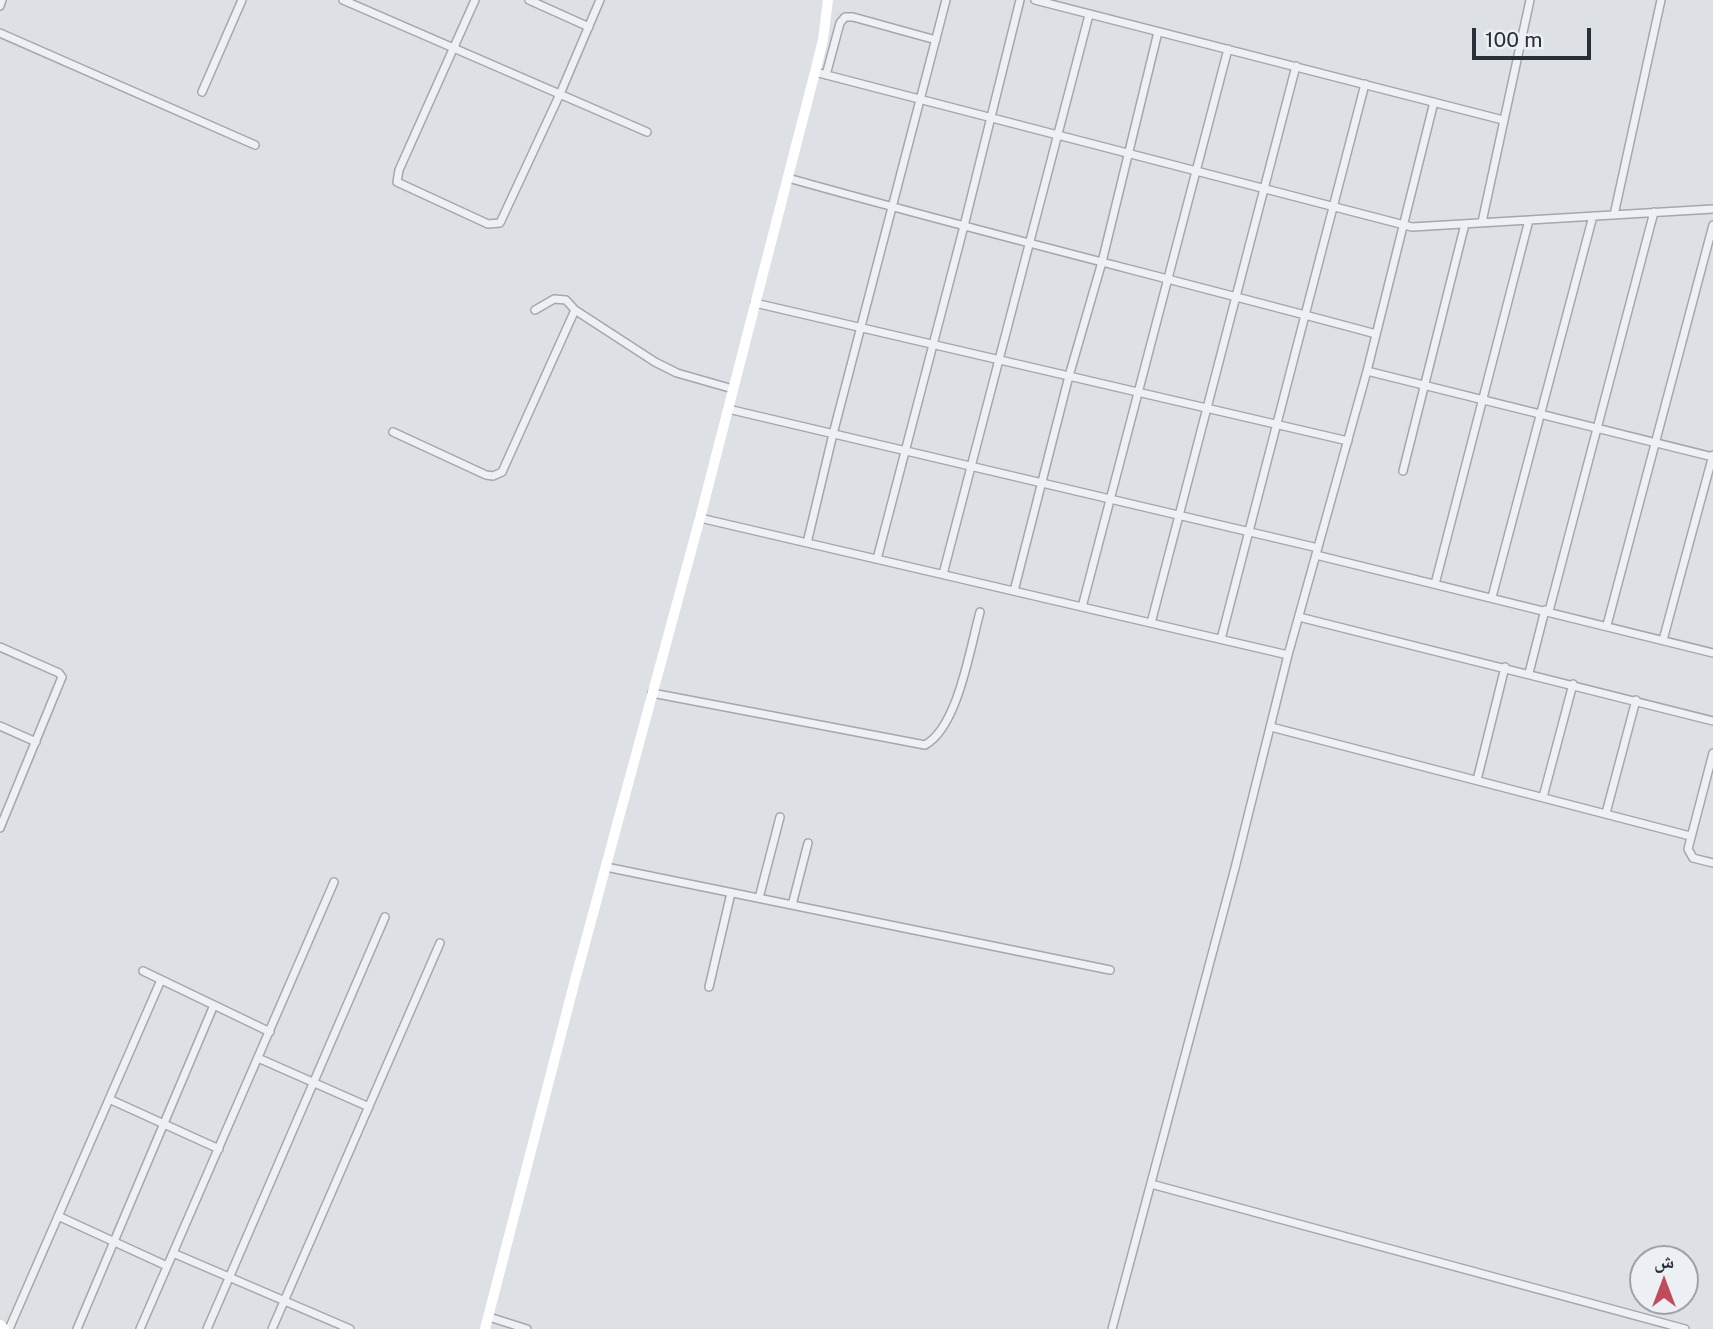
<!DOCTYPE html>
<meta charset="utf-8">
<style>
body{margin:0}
#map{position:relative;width:1713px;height:1329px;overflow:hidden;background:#dde0e5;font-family:"Public Sans","Noto Naskh Arabic",sans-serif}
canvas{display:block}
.north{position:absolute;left:1629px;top:1245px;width:70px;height:70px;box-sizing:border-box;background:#eceff3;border:2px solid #9ea2a9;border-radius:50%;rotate:0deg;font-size:19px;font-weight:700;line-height:28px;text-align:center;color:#282e3a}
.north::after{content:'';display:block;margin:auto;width:24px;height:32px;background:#bf4c5a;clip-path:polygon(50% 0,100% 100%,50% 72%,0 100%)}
.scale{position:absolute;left:1472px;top:28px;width:119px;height:32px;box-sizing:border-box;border:4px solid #282e3a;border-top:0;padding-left:9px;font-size:21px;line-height:24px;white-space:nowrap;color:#282e3a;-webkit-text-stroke:5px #eceff3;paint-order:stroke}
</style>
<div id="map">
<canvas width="1713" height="1329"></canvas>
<div class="north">ش</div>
<div class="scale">100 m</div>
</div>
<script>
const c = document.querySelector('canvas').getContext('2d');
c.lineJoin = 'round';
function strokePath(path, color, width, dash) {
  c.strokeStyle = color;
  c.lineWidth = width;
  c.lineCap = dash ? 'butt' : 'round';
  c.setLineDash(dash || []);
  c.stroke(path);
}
const street = new Path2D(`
 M343,0l304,132
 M475,0l-76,170 -2,12 91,42 12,-1 60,-129 40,-94
 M529,0l60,27
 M1035,0l468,120
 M0,6l2,-6
 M0,33l255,112
 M815,72l597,155 301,-18
 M826,75l14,-52 5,-6h8l83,23
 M202,92l40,-92
 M788,178c195,55 392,103 588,156
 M1614,215l47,-215
 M1482,222l48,-222
 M755,303l593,138
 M535,310l19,-11 12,1 9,10 80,52 22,11 56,16
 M1367,371l346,86
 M728,409l590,139
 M393,432l93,43 7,1 9,-4 73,-162
 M1403,471l62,-247
 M700,518l588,137
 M807,543l26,-109 113,-434
 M1316,555l397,98
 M877,559l87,-333 56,-226
 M943,574l146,-559
 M1435,584l94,-364
 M1014,591l55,-215 33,-114 56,-230
 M1492,597l101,-381
 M1082,607l146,-558
 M1549,611l105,-399
 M1299,617l414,104
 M1151,623l145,-557
 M1607,625l106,-400
 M1221,639l144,-555
 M1663,640l50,-185
 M0,647l59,26 3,4 -62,151
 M1529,673l16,-63
 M652,693l273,52c33,-18 45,-97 55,-133
 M0,726l36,16
 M1271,727l419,109
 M1713,753l-25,96 5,9 20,5
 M1477,780l28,-113
 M1543,797l30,-113
 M1606,813l30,-113
 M606,867l504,103
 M759,898l21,-81
 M792,905l16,-62
 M143,971l127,61
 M709,987l22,-94
 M258,1058l111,49
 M109,1099l110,50
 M1151,1184l534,145
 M58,1216l109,50
 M173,1253l177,76
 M489,1317l38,12
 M9,1329l152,-349
 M77,1329l137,-324
 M140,1329l194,-447
 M207,1329l178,-412
 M272,1329l168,-386
 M1112,1329l123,-461 53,-213 79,-284 67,-269`);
const secondary = new Path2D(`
 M0,1325l4,4
 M485,1329l89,-345 126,-466 115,-446 8,-32 5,-40`);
strokePath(street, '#a3a7ae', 10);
strokePath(street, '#eff0f4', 7);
strokePath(secondary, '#fff', 10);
</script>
